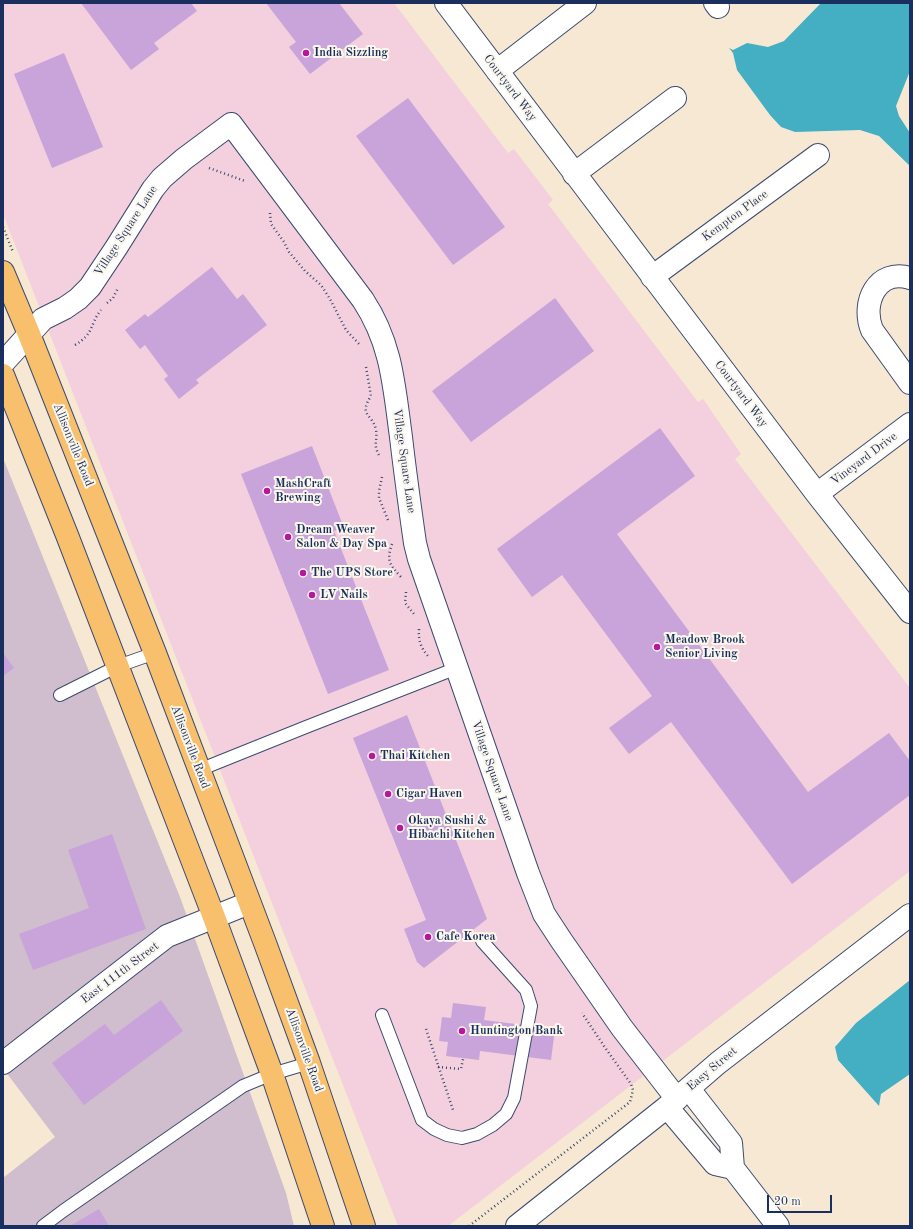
<!DOCTYPE html>
<style>
body{margin:0}
#map{position:relative;width:913px;height:1229px;overflow:hidden;background:#f6e8d2;font-family:"Old Standard TT",serif}
canvas{display:block}
.frame{position:absolute;inset:0;border:4px solid #1b2f5e;pointer-events:none}
.scale{position:absolute;left:767px;top:1195px;width:65px;height:18px;box-sizing:border-box;border:2px solid #1b2f5e;border-top:0;padding-left:5px;font-size:12px;line-height:14px;white-space:nowrap;color:#1b2f5e;-webkit-text-stroke:3px #fbf7ec;paint-order:stroke}
</style>
<div id="map">
<canvas width="913" height="1229"></canvas>
<div class="frame"></div>
<div class="scale">20 m</div>
</div>
<script>
const c = document.querySelector('canvas').getContext('2d');
c.lineJoin = 'round';
function paint(path, color) {
  c.fillStyle = color;
  c.fill(path, 'evenodd');
}
function strokePath(path, color, width, dash) {
  c.strokeStyle = color;
  c.lineWidth = width;
  c.lineCap = dash ? 'butt' : 'round';
  c.setLineDash(dash || []);
  c.stroke(path);
}
function label(font, color, halo, rows, align = 'center') {
  c.font = font + ' "Old Standard TT",serif';
  c.lineWidth = 4;
  c.setLineDash([]);
  c.textBaseline = 'middle';
  c.strokeStyle = halo;
  c.fillStyle = color;
  for (const [text, x, y, turn = 0] of rows) {
    c.save();
    c.translate(x, y);
    c.rotate((+turn || 0) * Math.PI / 180);
    c.textAlign = isNaN(turn) ? turn : align;
    if (halo) c.strokeText(text, 0, 0);
    c.fillText(text, 0, 0);
    c.restore();
  }
}
const built = new Path2D(`
 M3,3h391l114,150 6,-4 39,51 -5,4 150,198 5,-3 38,55 -6,5 175,229v183l-462,355h-50l-395,-1012z`);
const industrial = new Path2D(`
 M3,458l177,439 106,296 8,33h-291v-48l52,-41 -50,-66 -2,-15z`);
const water = new Path2D(`
 M821,3h89v68l-14,35 3,10 11,17v33l-31,-30 -19,-6 -65,2 -14,-5 -11,-12 -33,-45 -4,-17 -4,-5 4,2 14,-7 21,4 16,-6z
 M910,980v94l-29,20 -2,12 -41,-46 -3,-13 21,-24z`);
const building = new Path2D(`
 M81,3h110l6,8 -43,32 5,6 -28,21z
 M266,3h73l24,31 -53,40 -21,-27 7,-5z
 M64,53l39,94 -51,21 -38,-94z
 M408,98l97,129 -52,38 -97,-129z
 M212,267l25,32 6,-5 24,31 -71,55 3,3 -20,16 -15,-20 4,-3 -23,-31 -5,4 -15,-19 20,-16 3,3z
 M555,298l39,53 -123,91 -39,-51z
 M660,428l35,48 -78,58 191,258 81,-59 21,28v34l-118,89 -121,-162 -42,32 -20,-26 43,-32 -90,-121 -30,22 -35,-48z
 M312,446l32,82 -10,3 55,139 -61,24 -87,-220z
 M3,653l11,15 -11,8z
 M407,715l80,204 -63,49 -7,-6 -13,-33 22,-9 -73,-182z
 M112,834l34,95 -113,41 -14,-36 70,-26 -21,-58z
 M161,1000l22,31 -99,74 -32,-42 53,-39 9,11z
 M453,1003l33,4 -2,13 71,9 -4,31 -71,-9 -1,9 -33,-4 2,-14 -9,-1 3,-24 9,1z
 M99,1209l10,17h-39z`);
const path = new Path2D(`
 M209,168l36,13
 M270,213l1,11 13,18 5,10 16,19 16,14 9,14 16,31 14,15
 M3,227l10,25
 M107,303l6,-5 5,-10
 M75,345c20,-12 14,-20 26,-35
 M366,367l5,29c-13,20 2,18 5,34 2,12 -4,13 4,27
 M382,477l-3,14v7l9,22
 M392,544c-6,17 -2,21 9,33
 M406,592l-1,11 9,11
 M419,629c-1,11 2,19 9,27
 M426,1029l27,81
 M438,1067l23,2 2,-10
 M469,1226l161,-124 3,-12 -2,-6 -27,-38 -22,-33`);
const service = new Path2D(`
 M60,695l58,-29 37,-13
 M199,770l107,-43 151,-59
 M382,1015l40,105 12,9 13,6 15,3 15,-4 16,-9 13,-11 8,-16 17,-92 -5,-16 -44,-49
 M43,1226l20,-15 180,-125 29,-12 37,-11`);
const minor = new Path2D(`
 M446,3l371,491 93,118
 M715,3l3,4
 M497,71l88,-68
 M574,174l101,-76
 M652,277l166,-122
 M910,278c-33,-10 -49,25 -38,52l38,53
 M3,363l40,-44 22,-11 13,-9 12,-12 26,-39 37,-59 9,-11 22,-19 47,-35 132,176c29,44 31,86 38,137 4,35 9,71 14,106l4,16 109,314 16,41 17,26 61,88 55,71
 M817,494l93,-70
 M3,1063l164,-127 82,-33
 M667,1107l48,57 18,4 -2,-25 -42,-54
 M733,1168l45,58
 M517,1226l150,-119 51,-44 192,-148`);
const primary = new Path2D(`
 M3,272l26,62 126,319 110,290 44,120 55,163
 M3,375l64,160 147,382 58,157 51,152`);
const markers = [
 [306,53,4,"#b5179e"],
 [267,491,4,"#b5179e"],
 [288,537,4,"#b5179e"],
 [303,573,4,"#b5179e"],
 [312,595,4,"#b5179e"],
 [657,647,4,"#b5179e"],
 [372,756,4,"#b5179e"],
 [388,794,4,"#b5179e"],
 [400,828,4,"#b5179e"],
 [428,937,4,"#b5179e"],
 [462,1031,4,"#b5179e"]
];
const poiNames = [
 ["India Sizzling",314,53],
 ["MashCraft",275,484],
 ["Brewing",275,498],
 ["Dream Weaver",296,530],
 ["Salon & Day Spa",296,544],
 ["The UPS Store",311,573],
 ["LV Nails",320,595],
 ["Meadow Brook",665,640],
 ["Senior Living",665,654],
 ["Thai Kitchen",380,756],
 ["Cigar Haven",396,794],
 ["Okaya Sushi &",408,821],
 ["Hibachi Kitchen",408,835],
 ["Cafe Korea",436,937],
 ["Huntington Bank",470,1031]
];
const streetNames = [
 ["Courtyard Way",510,88,53],
 ["Kempton Place",735,216,-36],
 ["Village Square Lane",126,231,-57],
 ["Courtyard Way",741,394,53],
 ["Allisonville Road",73,445,68],
 ["Vineyard Drive",864,459,-37],
 ["Village Square Lane",404,461,82],
 ["Allisonville Road",190,747,69],
 ["Village Square Lane",492,771,71],
 ["East 111th Street",120,973,-37],
 ["Allisonville Road",304,1050,70],
 ["Easy Street",712,1069,-40]
];
paint(built, '#f4cfdd');
paint(industrial, '#d0bdcd');
paint(water, '#44aec3');
paint(building, '#c9a4da');
strokePath(service, '#3c4b6f', 14);
strokePath(minor, '#3c4b6f', 24);
strokePath(primary, '#3c4b6f', 24);
strokePath(path, '#3c4b6f', 2.5, [1, 3]);
strokePath(service, '#fff', 12);
strokePath(minor, '#fff', 22);
strokePath(primary, '#f8bf6c', 22);
for (const [x, y, r, color] of markers) {
  const dot = new Path2D();
  dot.arc(x, y, r, 0, 2 * Math.PI);
  c.fillStyle = color;
  c.fill(dot);
  strokePath(dot, '#fbf7ec', 1.5);
}
label('bold 12px', '#1b2f5e', '#fbf7ec', poiNames, 'left');
label('12px', '#1b2f5e', '#fbf7ec', streetNames);
</script>
